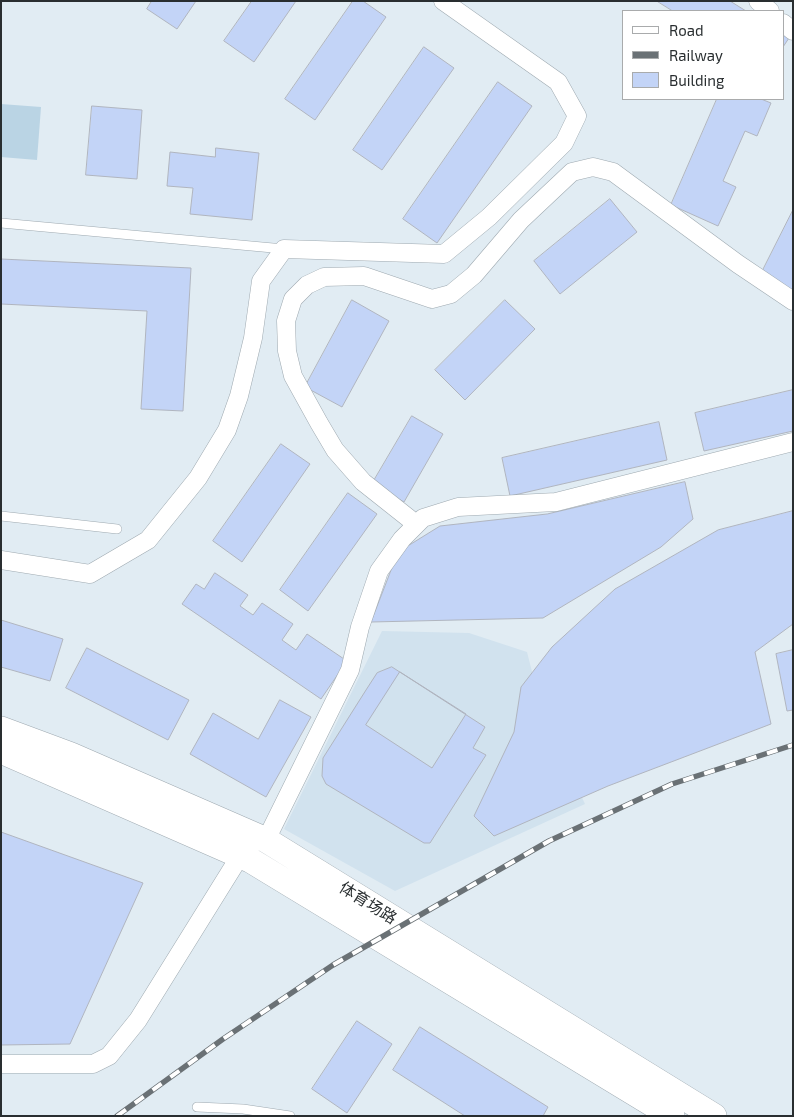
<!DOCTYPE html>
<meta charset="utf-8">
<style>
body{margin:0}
#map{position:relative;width:794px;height:1117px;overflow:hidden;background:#e1ecf3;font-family:"Exo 2",sans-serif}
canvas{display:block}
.frame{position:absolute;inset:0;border:2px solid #292e30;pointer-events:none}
.legend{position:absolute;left:622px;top:10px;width:162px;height:90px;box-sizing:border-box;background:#fff;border:1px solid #a9abac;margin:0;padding:6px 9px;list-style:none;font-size:15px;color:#292e30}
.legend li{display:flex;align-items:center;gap:10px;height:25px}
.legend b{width:25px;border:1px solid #a9abac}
</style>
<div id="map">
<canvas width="794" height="1117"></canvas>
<div class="frame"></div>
<ul class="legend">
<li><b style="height:6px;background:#fff"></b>Road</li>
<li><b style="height:6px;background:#6a7175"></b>Railway</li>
<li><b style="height:14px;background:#c3d4f7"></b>Building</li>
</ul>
</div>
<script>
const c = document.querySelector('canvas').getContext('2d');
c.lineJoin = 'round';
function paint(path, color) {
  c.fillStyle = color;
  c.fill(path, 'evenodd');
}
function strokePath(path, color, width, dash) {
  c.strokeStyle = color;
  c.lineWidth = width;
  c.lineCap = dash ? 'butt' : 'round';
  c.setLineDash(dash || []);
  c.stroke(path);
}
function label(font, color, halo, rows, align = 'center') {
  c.font = font + ' "Exo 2","Noto Sans SC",sans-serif';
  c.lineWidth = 4;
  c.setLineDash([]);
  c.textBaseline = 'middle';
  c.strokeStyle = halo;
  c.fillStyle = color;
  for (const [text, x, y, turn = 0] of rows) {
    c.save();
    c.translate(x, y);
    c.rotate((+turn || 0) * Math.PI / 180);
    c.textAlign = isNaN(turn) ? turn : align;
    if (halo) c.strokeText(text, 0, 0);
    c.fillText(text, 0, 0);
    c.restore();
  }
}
const built = new Path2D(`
 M382,631l87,2 58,19 16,63 42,89 -190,87 -111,-62z`);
const green = new Path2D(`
 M1,104l40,3 -4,53 -36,-3z`);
const building = new Path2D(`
 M152,1h44l-19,28 -30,-20z
 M252,1h44l-42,61 -30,-21z
 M353,1h10l23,16 -71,103 -30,-21z
 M657,1h73l16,10h-73z
 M783,34l6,4 -6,9z
 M424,47l30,21 -72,102 -29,-20z
 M498,82l34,24 -95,137 -34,-24z
 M717,99h44l10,4 -14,33 -12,-5 -22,50 13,6 -18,39 -47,-21z
 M92,106l50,4 -5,69 -51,-4z
 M216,148l43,5 -7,67 -62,-6 3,-26 -26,-2 3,-34 45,5z
 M610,199l27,33 -77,62 -26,-33z
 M793,210v80l-32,-16z
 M1,259l190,9 -8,143 -42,-2 6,-98 -146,-7z
 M352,300l37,21 -47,86 -37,-20z
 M505,300l30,29 -70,71 -30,-30z
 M793,390v41l-89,20 -9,-38z
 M412,416l31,18 -39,68 -32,-18z
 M659,422l8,38 -157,36 -8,-38z
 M281,444l29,20 -68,98 -29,-21z
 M685,482l8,37 -32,28 -118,71 -172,4 27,-70 42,-26 107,-12z
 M348,493l29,21 -69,97 -28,-21z
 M793,511v113l-38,28 16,72 -163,62 -114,50 -20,-20 40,-84 7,-45 31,-40 63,-58 103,-59z
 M215,573l33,22 -8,11 13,9 9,-12 31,21 -11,16 14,10 11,-16 40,27 -26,38 -139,-95 14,-20 8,5z
 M1,620l62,19 -13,42 -49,-14z
 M87,648l102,52 -21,40 -102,-52z
 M793,650v60l-6,1 -11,-57z
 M392,667l93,60 -12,21 13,7 -56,88h-6l-98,-59 -4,-8 1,-18 43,-68 11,-17z
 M400,672l66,42 -34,54 -66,-43z
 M280,700l31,17 -45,80 -76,-43 23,-41 45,26z
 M1,832l142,51 -73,161 -69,1z
 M357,1021l35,23 -45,69 -35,-24z
 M420,1027l128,80 -5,9h-78l-72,-46z`);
const lane = new Path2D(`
 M1,223l283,26
 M1,516l116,13
 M197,1107l46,2 47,7`);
const street = new Path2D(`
 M758,1l12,10
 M783,23l10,8
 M416,524l-53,-42 -28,-32 -16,-27 -26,-47 -6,-25 -1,-30 7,-22 14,-14 17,-8 40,-1 68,23 19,-5 23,-19 47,-55 51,-48 21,-5 20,5 125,92 55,37
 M1,560l89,14 58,-34 50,-62 29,-48 12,-34 14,-58 8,-57 23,-32 160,5 45,-37 75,-74 13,-27 -19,-34 -115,-81
 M266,840l84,-170 10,-43 19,-56 23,-32 21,-21 35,-11 98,-5 237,-60
 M1,1064h92l16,-8 29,-36 102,-164`);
const secondary = new Path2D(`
 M1,729l70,26 195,85 448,276
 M1,751l249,109 422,256`);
const rail = new Path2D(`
 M117,1116l106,-77 110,-74 216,-124 123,-57 121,-39`);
const streetNames = [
 ["体育场路",368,903,32]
];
paint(built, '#d1e2ee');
paint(green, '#bad4e4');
paint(building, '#c3d4f7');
strokePath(building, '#b0b5bf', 1);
strokePath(lane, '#9ea9b0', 10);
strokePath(street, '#9ea9b0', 19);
strokePath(secondary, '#9ea9b0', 26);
strokePath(lane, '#fff', 9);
strokePath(street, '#fff', 18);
strokePath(secondary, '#fff', 25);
strokePath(rail, '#6a7175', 5.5);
strokePath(rail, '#fff', 4, [11]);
label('16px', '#292e30', '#fff', streetNames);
</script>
